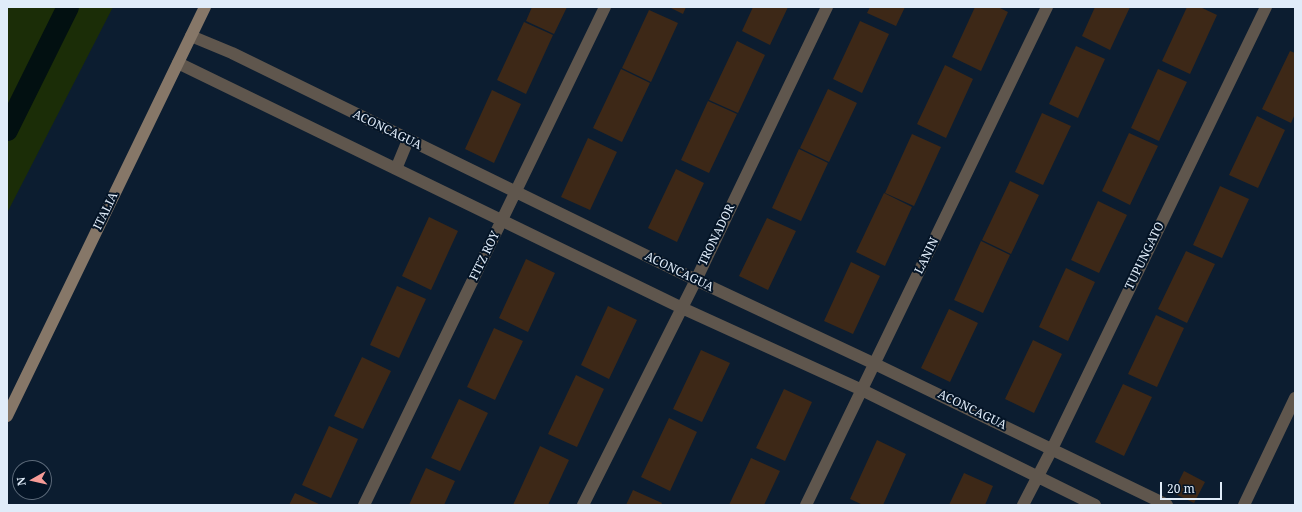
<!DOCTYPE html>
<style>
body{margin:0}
#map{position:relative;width:1302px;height:512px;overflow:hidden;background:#0c1d30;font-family:"Noto Serif",serif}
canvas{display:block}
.frame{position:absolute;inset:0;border:8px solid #e0ecf9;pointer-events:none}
.north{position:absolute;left:12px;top:460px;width:40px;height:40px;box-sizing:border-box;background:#041426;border:1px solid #5c6a7a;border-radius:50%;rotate:262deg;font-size:11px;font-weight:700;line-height:16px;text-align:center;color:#e0ecf9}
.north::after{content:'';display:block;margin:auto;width:14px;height:18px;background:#f59b97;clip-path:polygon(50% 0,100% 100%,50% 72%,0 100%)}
.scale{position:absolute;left:1160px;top:482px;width:62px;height:18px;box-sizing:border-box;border:2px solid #e0ecf9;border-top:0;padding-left:5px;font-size:12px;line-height:14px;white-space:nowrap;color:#e0ecf9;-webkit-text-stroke:3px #041426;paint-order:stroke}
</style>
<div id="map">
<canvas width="1302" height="512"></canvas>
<div class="frame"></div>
<div class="north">N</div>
<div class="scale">20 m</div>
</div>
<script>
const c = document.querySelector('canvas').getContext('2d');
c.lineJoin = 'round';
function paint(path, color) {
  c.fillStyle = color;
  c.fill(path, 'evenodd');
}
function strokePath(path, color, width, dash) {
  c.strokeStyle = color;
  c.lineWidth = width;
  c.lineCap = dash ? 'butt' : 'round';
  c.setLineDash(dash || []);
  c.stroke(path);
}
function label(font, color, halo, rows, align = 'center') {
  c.font = font + ' "Noto Serif",serif';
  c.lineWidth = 4;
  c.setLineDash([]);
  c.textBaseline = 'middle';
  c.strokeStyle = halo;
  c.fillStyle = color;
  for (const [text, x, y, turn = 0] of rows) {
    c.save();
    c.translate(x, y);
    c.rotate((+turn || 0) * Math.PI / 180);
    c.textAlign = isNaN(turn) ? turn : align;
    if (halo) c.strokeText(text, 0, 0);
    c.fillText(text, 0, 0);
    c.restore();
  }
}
const green = new Path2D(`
 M7,7h106l-106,206z`);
const canal = new Path2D(`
 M7,130l61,-123`);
const building = new Path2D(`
 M532,7h35l-13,27 -28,-13z
 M669,7h17l-3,7z
 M753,7h35l-18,38 -28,-14z
 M870,7h35l-9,19 -29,-13z
 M975,7h23l10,5 -27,59 -29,-14z
 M1095,7h35l-20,43 -28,-14z
 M1187,7h13l17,8 -27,59 -28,-13z
 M649,10l29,13 -27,59 -29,-14z
 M860,21l29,13 -27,59 -29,-14z
 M524,22l29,13 -27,59 -29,-14z
 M737,41l28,14 -27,58 -29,-13z
 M1076,46l29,13 -27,59 -29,-14z
 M1290,51l5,2v61l-4,9 -29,-14z
 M945,65l28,14 -27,59 -29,-14z
 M621,69l29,14 -28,59 -29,-14z
 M1158,69l29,13 -28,59 -28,-13z
 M828,89l29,14 -28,59 -29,-14z
 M492,90l29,14 -27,59 -29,-14z
 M708,101l29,13 -28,59 -28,-13z
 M1042,113l29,13 -28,59 -28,-13z
 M1257,116l28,14 -27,58 -29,-13z
 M1129,133l29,13 -28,59 -28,-14z
 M912,134l29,13 -27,59 -29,-13z
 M588,138l29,14 -27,58 -29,-13z
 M799,149l29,14 -27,58 -29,-13z
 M676,169l28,14 -27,59 -29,-14z
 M1010,181l29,14 -28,59 -29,-14z
 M1220,186l29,13 -27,59 -29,-13z
 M884,193l28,14 -27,59 -29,-14z
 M1098,201l29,14 -28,58 -28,-13z
 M429,217l29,14 -27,59 -29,-14z
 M767,218l29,13 -28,59 -29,-14z
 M981,241l29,14 -27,58 -29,-13z
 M1186,251l29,13 -28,59 -29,-14z
 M526,259l29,14 -27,59 -29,-14z
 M851,262l29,14 -27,58 -29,-13z
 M1066,268l29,14 -27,59 -29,-14z
 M397,286l29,13 -27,59 -29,-13z
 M608,306l29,14 -28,59 -28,-14z
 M949,309l29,14 -28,59 -29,-14z
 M1156,315l28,13 -27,59 -29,-13z
 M494,328l29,13 -28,59 -28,-13z
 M1033,340l29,14 -28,59 -29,-14z
 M701,350l29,13 -28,59 -29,-13z
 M362,357l29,14 -28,58 -29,-13z
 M576,375l28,14 -27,58 -29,-13z
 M1123,384l29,13 -28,59 -29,-14z
 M784,389l28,13 -27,59 -29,-13z
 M459,399l29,14 -28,58 -29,-13z
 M669,418l28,14 -27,59 -29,-14z
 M329,426l29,13 -27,59 -29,-13z
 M877,440l29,14 -23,51h-20l-13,-6z
 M540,446l29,14 -21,45h-35z
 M751,458l29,13 -16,34h-35z
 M426,468l29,13 -11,24h-35z
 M1184,471l21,11 -11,21 -21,-10z
 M964,473l29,13 -8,19h-36z
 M633,490l29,13 -1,2h-35z
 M295,493l26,12h-32z`);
const street = new Path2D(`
 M191,36l41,17 464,227 179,84 292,141
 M178,63l504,245 180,82 233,115
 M396,169l12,-29
 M364,505l241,-498
 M583,505l113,-225 131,-273
 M806,505l241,-498
 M1023,505l29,-56 214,-442
 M1244,505l51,-107`);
const secondary = new Path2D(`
 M7,416l198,-409`);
const streetNames = [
 ["ACONCAGUA",387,130,26],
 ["ITALIA",106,211,-64],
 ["TRONADOR",717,235,-64],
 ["FITZ ROY",485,256,-64],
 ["LANIN",927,256,-64],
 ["TUPUNGATO",1145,256,-64],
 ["ACONCAGUA",679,272,26],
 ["ACONCAGUA",972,410,26]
];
paint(green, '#1b2d07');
strokePath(canal, '#021011', 22);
paint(building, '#3d2817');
strokePath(street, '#5f564d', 12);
strokePath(secondary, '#867768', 12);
label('12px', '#e0ecf9', '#041426', streetNames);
</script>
